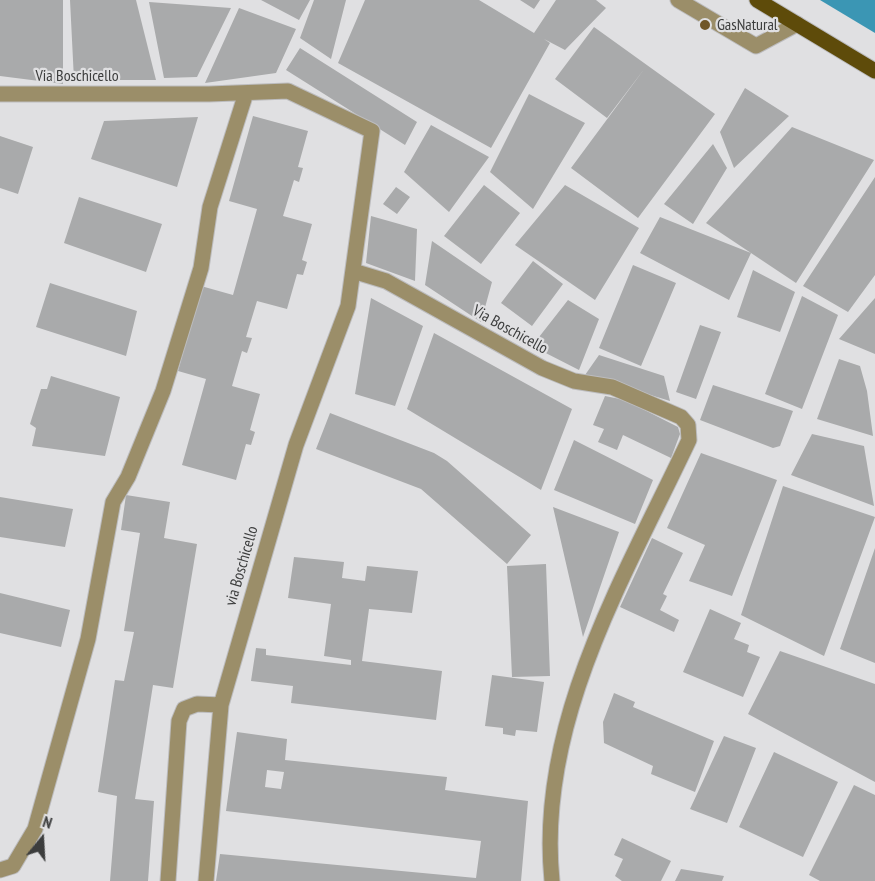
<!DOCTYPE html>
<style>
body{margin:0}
#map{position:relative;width:875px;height:881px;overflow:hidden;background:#e0e0e2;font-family:"PT Sans Narrow",sans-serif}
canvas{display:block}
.north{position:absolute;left:12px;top:809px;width:60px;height:60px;-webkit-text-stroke:4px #e0e0e2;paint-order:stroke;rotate:18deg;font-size:16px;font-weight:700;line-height:24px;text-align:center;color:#3c3d3d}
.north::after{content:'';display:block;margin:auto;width:21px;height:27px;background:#3c3d3d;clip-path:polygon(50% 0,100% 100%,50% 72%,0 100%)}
</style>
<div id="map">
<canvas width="875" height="881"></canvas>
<div class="north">N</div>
</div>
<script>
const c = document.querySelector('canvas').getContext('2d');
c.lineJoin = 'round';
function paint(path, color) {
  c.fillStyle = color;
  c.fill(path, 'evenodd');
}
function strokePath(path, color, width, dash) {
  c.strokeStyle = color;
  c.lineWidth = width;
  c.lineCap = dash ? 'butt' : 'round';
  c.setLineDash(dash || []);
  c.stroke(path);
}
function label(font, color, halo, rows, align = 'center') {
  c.font = font + ' "PT Sans Narrow",sans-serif';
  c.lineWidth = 4.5;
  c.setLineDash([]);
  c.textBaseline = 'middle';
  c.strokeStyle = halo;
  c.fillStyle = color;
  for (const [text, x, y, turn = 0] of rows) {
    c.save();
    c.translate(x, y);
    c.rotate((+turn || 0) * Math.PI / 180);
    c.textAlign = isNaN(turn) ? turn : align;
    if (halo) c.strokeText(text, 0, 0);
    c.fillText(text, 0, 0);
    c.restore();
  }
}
const water = new Path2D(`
 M820,0h55v33z`);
const building = new Path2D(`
 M0,0h63v84l-63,-8z
 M70,0h66l20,80h-82z
 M261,0h49l-11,20z
 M314,0h32l-15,59 -31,-21z
 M365,0h114l55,33 22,-33h40l10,8 -41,42 -21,-11 6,4 -59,105 -153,-85z
 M520,0h20l-6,9z
 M149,2l82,6 -34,69 -33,1z
 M239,8l57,21 -20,44 -71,10z
 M594,27l121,87 -77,104 -67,-50 74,-100 -38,50 -52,-39z
 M300,48l117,74 -12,23 -119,-75z
 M745,88l44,28 -55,52 -14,-36z
 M529,94l56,29 -52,86 -43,-37z
 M253,116l55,15 -10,36 5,1 -4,14 -5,-2 -11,36 29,8 -10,36 5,2 -4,13 -6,-1 -10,35 -30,-8 -11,36 6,1 -5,15 -5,-2 -10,35 28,8 -10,36 5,2 -4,13 -5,-1 -10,36 -54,-15 24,-86 -28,-8 23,-85 32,9 24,-86 -28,-8z
 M198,117l-21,70 -86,-28 13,-38z
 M431,125l58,32 -40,55 -45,-40z
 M792,127l82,33 -78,123 -90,-60z
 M0,136l33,11 -15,47 -18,-6z
 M713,144l14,24 -34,56 -29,-20z
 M875,177v98l-27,37 -45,-26z
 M484,185l36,28 -39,51 -37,-28z
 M565,185l74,43 -44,72 -80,-55z
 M396,187l14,10 -13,17 -14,-10z
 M79,197l83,27 -16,48 -82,-29z
 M371,216l46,13 -2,52 -49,-18z
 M660,217l91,36 -22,47 -89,-47z
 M432,241l60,41 -11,40 -56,-37z
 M533,261l30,23 -31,42 -31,-23z
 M633,265l43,18 -35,83 -42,-18z
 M753,270l42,22 -15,40 -43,-15z
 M50,283l87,28 -11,45 -90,-29z
 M802,296l36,19 -36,94 -37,-15z
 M371,298l52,28 -28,80 -40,-12z
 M875,298v56l-36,-15z
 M568,300l31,19 -20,51 -47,-24z
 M700,325l21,7 -25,67 -20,-7z
 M434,333l138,76 -31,81 -134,-81z
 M599,355l65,21 6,25 -85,-26z
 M839,359l21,7 7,25 6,45 -56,-17z
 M51,376l69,21 -15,59 -73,-10 4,-18 -6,-4 11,-35h6z
 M713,385l80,26 -13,35 -7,2 -73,-28z
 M605,396l20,4 53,27 2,7 -9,24 -48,-23 -6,15 -19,-8 6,-13 -11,-4z
 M330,413l104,40 13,8 84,74 -24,29 -86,-75 -105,-40z
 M812,434l52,12 10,60 -83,-31z
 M574,440l79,40 -18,44 -81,-34z
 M701,453l76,27 -45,116 -43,-15 16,-36 -38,-17z
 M783,486l92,31 -51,139 -83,-41z
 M126,495l44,7 -6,36 33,6 -24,144 -20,-3 -18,114 19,2 -6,80h-38l7,-85 -19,-4 17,-112 9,1 10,-49 -10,-1 16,-98 -19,-3z
 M0,497l73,12 -8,38 -65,-10z
 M553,507l66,25 -36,105z
 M652,538l31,15 -20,41 4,2 -7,14 19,10 -5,12 -54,-25z
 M875,548v115l-35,-14z
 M294,557l50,5 -2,16 23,3 2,-15 51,5 -6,42 -43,-4 -7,52 80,10 -6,49 -145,-17 2,-17 -42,-5 5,-33 10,1v6l85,10v-5l-27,-4 7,-52 -43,-6z
 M546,564l4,112 -38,1 -5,-111z
 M0,593l70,17 -9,37 -61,-14z
 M710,609l31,14 -7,16 15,6 -2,7 13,5 -17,40 -60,-25z
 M780,651l95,33v98l-127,-68z
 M492,675l52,7 -7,50 -21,-2 -1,6 -12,-2v-6l-18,-2z
 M614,693l21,9 -2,5 81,34 -19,51 -44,-18 2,-8 -49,-23 -1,-21z
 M237,732l50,7 -2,21 162,17 -2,13 83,11 -7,80h-305l4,-27 256,24 5,-37 -255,-30zM267,770l17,2 -3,17 -16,-2z
 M724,736l32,12 -29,75 -37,-14z
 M774,752l64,30 -35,75 -64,-30z
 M854,785l21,10v86h-55l-11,-6z
 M622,838l49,23 -10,20h-39l-7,-5 8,-17 -9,-4z
 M681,869l43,7 -2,5h-47z`);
const minor = new Path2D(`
 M678,0l78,46 41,-22
 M0,94h209l79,-3 84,40 -24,175 -52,139 -75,260 -15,176
 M353,271l33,10 156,87 32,13 38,6 69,30 7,8 1,15c-65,138 -153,283 -137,441
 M0,870l13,-4 22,-37 53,-190 25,-137 15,-25 35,-86 38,-123 9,-61 36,-114
 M168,881l11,-160 5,-12 13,-5 24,1`);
const major = new Path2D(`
 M757,0l118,71`);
const markers = [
 [705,25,6,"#705627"]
];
const poiNames = [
 ["GasNatural",717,25]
];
const streetNames = [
 ["Via Boschicello",77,76],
 ["Via Boschicello",510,330,29],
 ["via Boschicello",242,566,-74]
];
paint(water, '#3b96b4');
paint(building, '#a9aaab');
strokePath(minor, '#bcbcbe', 17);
strokePath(major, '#bcbcbe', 17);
strokePath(minor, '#9b8e69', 15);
strokePath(major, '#5e4b0a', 15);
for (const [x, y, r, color] of markers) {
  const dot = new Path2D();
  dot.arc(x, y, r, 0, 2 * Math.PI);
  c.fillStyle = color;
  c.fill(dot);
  strokePath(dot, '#e0e0e2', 2);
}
label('16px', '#3c3d3d', '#e0e0e2', poiNames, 'left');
label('16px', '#3c3d3d', '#e0e0e2', streetNames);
</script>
